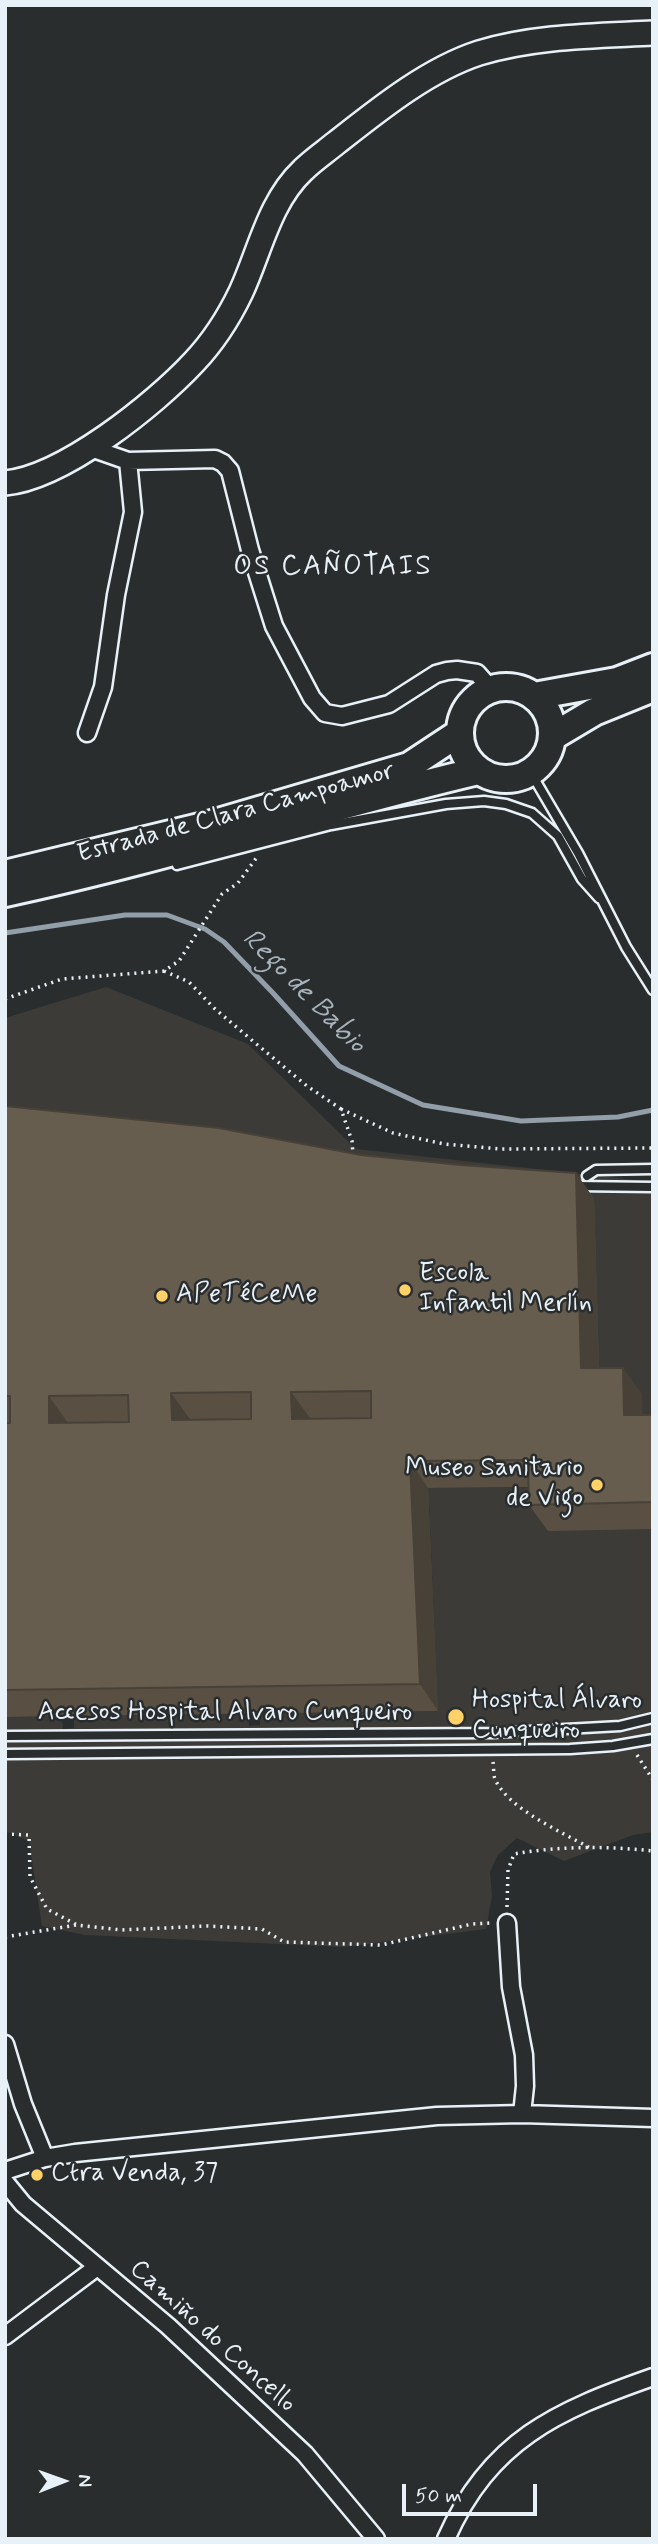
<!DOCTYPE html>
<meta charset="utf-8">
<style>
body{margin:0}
#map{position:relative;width:658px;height:2544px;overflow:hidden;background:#2a2d2e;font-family:Mynerve,sans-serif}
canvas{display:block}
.frame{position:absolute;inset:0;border:7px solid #e8f1f8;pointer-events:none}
.north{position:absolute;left:28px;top:2446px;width:70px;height:70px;-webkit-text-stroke:5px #2a2d2e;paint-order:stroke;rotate:89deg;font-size:19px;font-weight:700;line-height:28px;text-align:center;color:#e8f1f8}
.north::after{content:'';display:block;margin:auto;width:24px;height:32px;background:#e8f1f8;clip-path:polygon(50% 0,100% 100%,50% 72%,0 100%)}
.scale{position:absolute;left:402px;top:2484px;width:135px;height:32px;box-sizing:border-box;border:4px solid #e8f1f8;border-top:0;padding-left:9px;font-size:21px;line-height:24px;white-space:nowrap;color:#e8f1f8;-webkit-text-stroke:5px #2a2d2e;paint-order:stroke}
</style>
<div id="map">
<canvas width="658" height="2544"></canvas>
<div class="frame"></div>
<div class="north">N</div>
<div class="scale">50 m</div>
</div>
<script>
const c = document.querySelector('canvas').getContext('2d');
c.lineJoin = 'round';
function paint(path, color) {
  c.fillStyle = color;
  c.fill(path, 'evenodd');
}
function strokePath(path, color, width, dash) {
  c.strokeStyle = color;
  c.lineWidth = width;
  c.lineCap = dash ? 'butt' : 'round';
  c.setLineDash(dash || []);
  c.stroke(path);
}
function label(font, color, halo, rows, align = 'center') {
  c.font = font + ' Mynerve,sans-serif';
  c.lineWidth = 5;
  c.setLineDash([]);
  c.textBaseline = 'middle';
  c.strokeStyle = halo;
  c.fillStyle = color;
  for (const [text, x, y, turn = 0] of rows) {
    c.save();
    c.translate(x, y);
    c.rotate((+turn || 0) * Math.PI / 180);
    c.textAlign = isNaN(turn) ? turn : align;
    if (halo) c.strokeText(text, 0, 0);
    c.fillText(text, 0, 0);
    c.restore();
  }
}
const built = new Path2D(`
 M106,987l142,57 108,105 297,33v260l-648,-309v-115z
 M547,1487l106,42v303l-20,3 -69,26 -47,-23 -19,17 -8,17 2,24 -6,33 -142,18 -259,-12 -43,-9 -13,-85 -24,-10v-114h57l1,12 11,-1v-12l174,-2 1,12 11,-1v-12h13l19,-81 2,81 144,-2 -9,-207 -7,-16z`);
const stream = new Path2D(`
 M5,933l120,-18h42l38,14 19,13 49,51 66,73 84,39 98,16 97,-4 35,-7`);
const path = new Path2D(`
 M164,971l25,11 25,26 40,34 53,44 34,23 11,32 1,14
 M5,999l57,-20 102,-8 15,-10 43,-67 16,-11 19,-26
 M341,1109l52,24 51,11 57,5 152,-1
 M637,1755l16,25
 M493,1762c1,5 0,12 2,17 13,30 67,53 95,69
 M5,1834l24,1 1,42 17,32 30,16 44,5 86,-4 55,3 22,13 97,3 91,-21 18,-1
 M507,1907l1,-37 6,-16c44,-8 94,-8 139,-3
 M5,1937l71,-12`);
const service = new Path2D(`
 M531,773l47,80 48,94 27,43
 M177,865l154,-40 115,-21 38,-3 22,3 26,9 26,23 24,43 17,19
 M587,1176l9,-6 57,-1
 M575,1186l78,1
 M5,1736l488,-3 127,-7 33,-8
 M5,1754l565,-5 43,-3 40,-7`);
const minor = new Path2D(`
 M88,447l40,14 87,-2 8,4 7,8 20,79 24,76 38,72 13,15 17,3 47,-12 47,-30 11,-3 10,-1 20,3 14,16
 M87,733l16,-46 13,-92 17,-83 -5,-51
 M507,1923l4,64 13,68 1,31 -3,28
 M5,2044l18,60 22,54
 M5,2171l40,-13 30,-5 362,-37 85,-2 131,4
 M5,2182l18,22 145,122 137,128 71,85
 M5,2336l92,-69
 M446,2539c44,-99 110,-128 207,-162`);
const secondary = new Path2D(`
 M5,483c58,-5 150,-79 189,-121 19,-20 35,-45 47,-70 19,-41 28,-90 62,-122 10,-10 22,-18 33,-27 42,-33 91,-73 143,-90 56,-17 116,-17 174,-20`);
const primary = new Path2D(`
 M460 733a46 46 0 1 1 92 0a46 46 0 1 1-92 0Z
 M534,696l83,-15 36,-14
 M552,737l42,-25 59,-24
 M5,874l203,-49 201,-59 50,-33
 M5,893c160,-34 315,-85 473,-122`);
const wall = new Path2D(`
 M5,1106l356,49 100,10 115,8 18,26 5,169 43,26v21h11v114l-105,2 -19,-26v-18l-101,1 10,223 -433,6z`);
const shadedWall = new Path2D(`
 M576,1173l18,26 6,196 -19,-27z
 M623,1368l19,26 1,48 -19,-27z
 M291,1392l19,26 -18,1z
 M171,1393l19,26 -18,1z
 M49,1396l19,27h-19z
 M410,1461l18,27 10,223 -18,-27z`);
const building = new Path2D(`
 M5,1106l214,22 142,27 100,10 115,8 5,195h42l1,47h29v87l-124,3 -1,-45 -118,1 10,223 -415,6v-267h5v-27h-5zM371,1391v27l-79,1 -1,-27zM251,1392v27l-79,1 -1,-27zM128,1395l1,27 -80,1v-27z`);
const markers = [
 [405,1290,7,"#ffd166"],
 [162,1296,7,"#ffd166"],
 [597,1485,7,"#ffd166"],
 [456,1717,9,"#ffd166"],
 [37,2175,7,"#ffd166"]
];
const streetNames = [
 ["Estrada de Clara Campoamor",236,814,-15],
 ["Accesos Hospital Alvaro Cunqueiro",225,1714],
 ["Camiño do Concello",212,2337,42]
];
const poiNames = [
 ["Escola",419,1275],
 ["Infantil Merlín",419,1305],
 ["APeTéCeMe",176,1296],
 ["Museo Sanitario",583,1470,"right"],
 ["de Vigo",583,1500,"right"],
 ["Hospital Álvaro",472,1702],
 ["Cunqueiro",472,1732],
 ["Ctra Venda, 37",51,2175]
];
const neighbourhoodNames = [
 ["OS CAÑOTAIS",333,568]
];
const waterNames = [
 ["Rego de Babio",303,992,45]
];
paint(built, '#3c3b38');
strokePath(stream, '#929ea9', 5);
strokePath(service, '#e8f1f8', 13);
strokePath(minor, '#e8f1f8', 21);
strokePath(secondary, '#e8f1f8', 28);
strokePath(primary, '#e8f1f8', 32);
strokePath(path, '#e8f1f8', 3.5, [2, 5]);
strokePath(service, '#2a2d2e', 8);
strokePath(minor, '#2a2d2e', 16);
strokePath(secondary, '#2a2d2e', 23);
strokePath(primary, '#2a2d2e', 26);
paint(wall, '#595043');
paint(shadedWall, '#484137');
paint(building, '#675d4e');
strokePath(building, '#484137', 2);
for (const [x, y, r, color] of markers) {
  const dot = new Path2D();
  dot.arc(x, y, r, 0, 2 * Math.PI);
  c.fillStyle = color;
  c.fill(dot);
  strokePath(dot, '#2a2d2e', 2.5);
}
label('26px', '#e8f1f8', '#2a2d2e', streetNames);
label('26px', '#e8f1f8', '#2a2d2e', poiNames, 'left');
c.letterSpacing = '2px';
label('28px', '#e8f1f8', '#2a2d2e', neighbourhoodNames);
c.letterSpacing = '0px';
label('italic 28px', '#a8b3bd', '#2a2d2e', waterNames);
</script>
